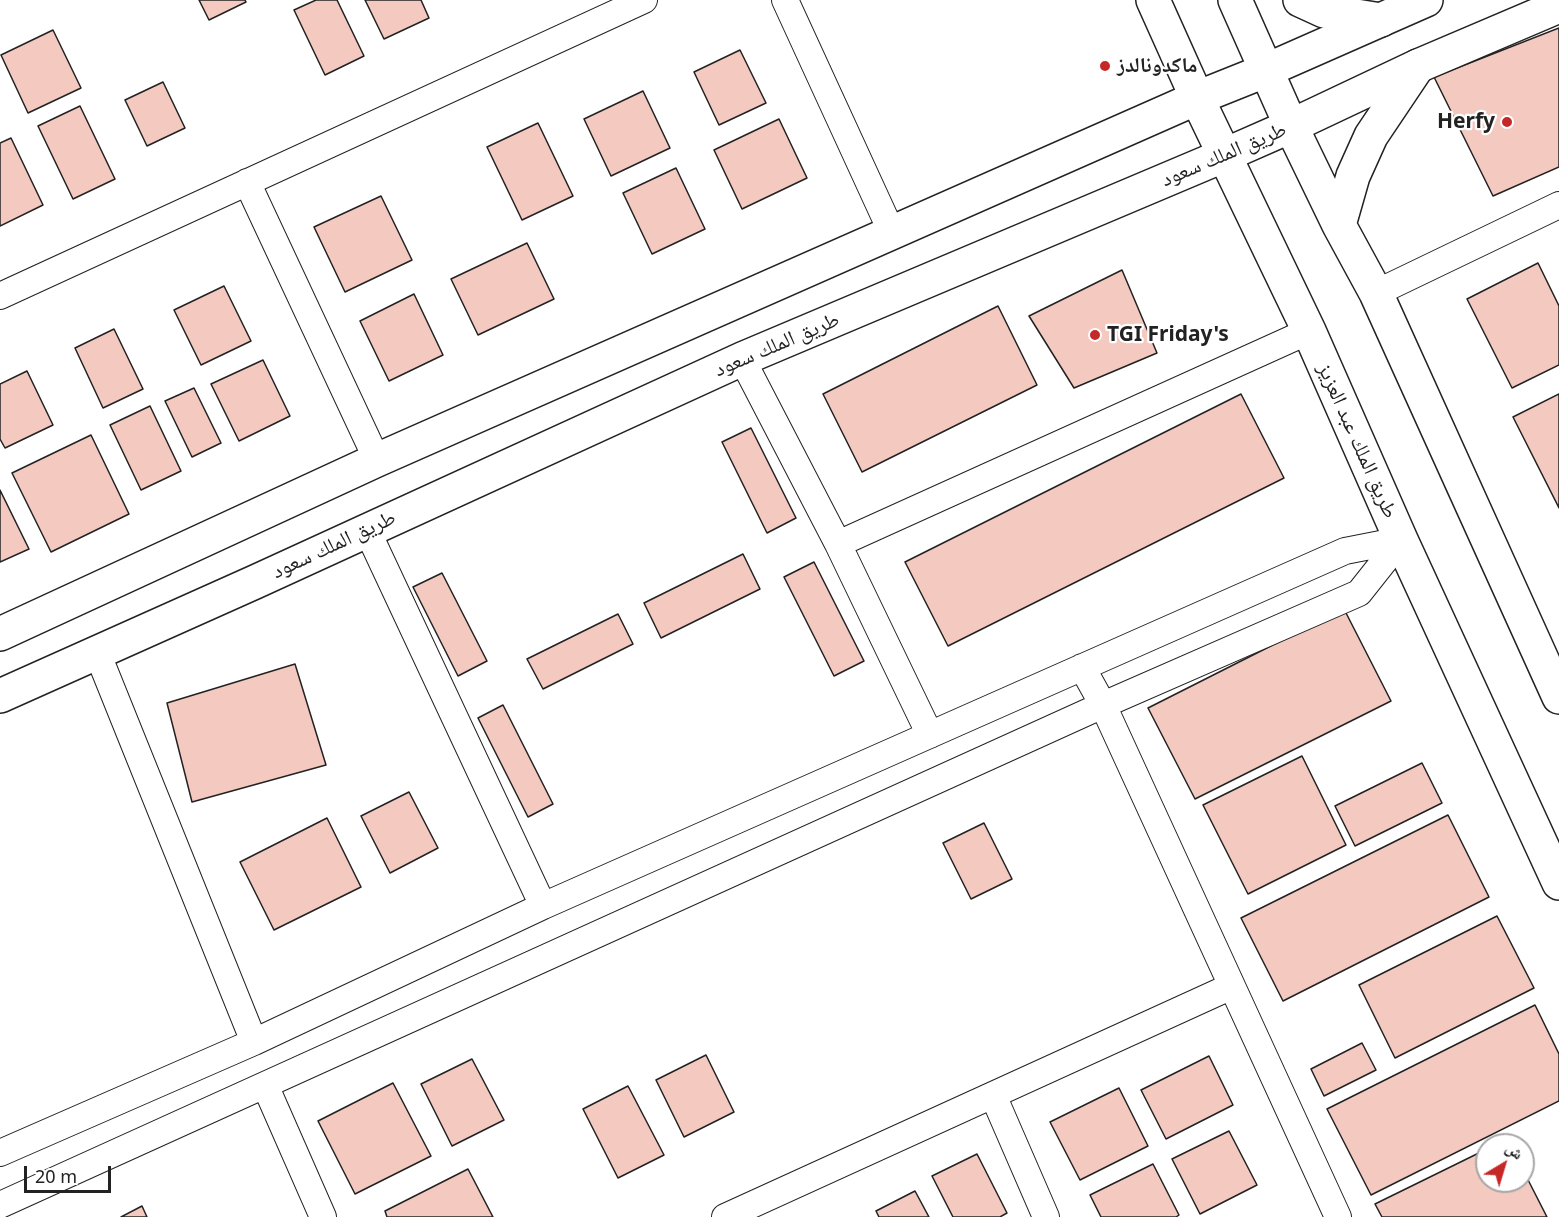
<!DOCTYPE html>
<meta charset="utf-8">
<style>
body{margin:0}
#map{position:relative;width:1559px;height:1217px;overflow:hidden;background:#fff;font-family:"Noto Sans","Noto Naskh Arabic",sans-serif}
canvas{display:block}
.north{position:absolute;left:1475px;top:1133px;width:60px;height:60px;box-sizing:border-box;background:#fff;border:2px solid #a7a7a7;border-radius:50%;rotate:38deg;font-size:16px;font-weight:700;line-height:24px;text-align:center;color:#222}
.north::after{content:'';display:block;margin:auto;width:21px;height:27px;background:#c62828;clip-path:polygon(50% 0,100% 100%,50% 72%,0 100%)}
.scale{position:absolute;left:24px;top:1166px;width:87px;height:27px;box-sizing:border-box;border:3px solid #222;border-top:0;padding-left:8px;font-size:18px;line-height:21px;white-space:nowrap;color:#222;-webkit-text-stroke:4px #fff;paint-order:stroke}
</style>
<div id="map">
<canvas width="1559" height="1217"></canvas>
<div class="north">ش</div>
<div class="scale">20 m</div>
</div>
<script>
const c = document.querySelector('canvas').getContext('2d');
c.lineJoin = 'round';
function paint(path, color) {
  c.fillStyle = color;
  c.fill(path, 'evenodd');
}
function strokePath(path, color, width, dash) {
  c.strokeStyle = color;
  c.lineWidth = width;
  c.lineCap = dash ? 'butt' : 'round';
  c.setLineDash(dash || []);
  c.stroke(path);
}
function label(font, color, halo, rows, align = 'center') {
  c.font = font + ' "Noto Sans","Noto Naskh Arabic",sans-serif';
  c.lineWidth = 4.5;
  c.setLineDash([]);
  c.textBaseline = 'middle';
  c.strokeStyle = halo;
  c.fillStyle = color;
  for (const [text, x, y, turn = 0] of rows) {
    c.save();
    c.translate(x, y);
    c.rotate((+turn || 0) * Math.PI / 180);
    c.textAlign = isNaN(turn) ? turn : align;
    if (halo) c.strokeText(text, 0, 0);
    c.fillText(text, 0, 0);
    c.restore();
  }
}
const building = new Path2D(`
 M199,0h46l1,2 -37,18z
 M316,0h21l27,56 -39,19 -31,-65z
 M365,0h56l8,18 -45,21z
 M1559,28v139l-66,29 -59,-119z
 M53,30l28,58 -53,25 -27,-58z
 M740,50l26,53 -47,22 -25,-53z
 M163,82l22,46 -38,18 -22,-46z
 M643,91l27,57 -59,28 -27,-57z
 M80,106l35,73 -42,20 -35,-73z
 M779,119l28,59 -65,31 -28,-59z
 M538,123l35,73 -51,24 -35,-73z
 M11,138l32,67 -43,21v-83z
 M676,168l29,61 -53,25 -29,-61z
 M381,196l31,64 -67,32 -31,-65z
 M527,243l27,56 -76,36 -27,-56z
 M1538,263l21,43v59l-47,23 -45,-89z
 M1122,270l35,83 -83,35 -45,-72z
 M224,286l27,55 -50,24 -27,-55z
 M414,294l29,61 -54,26 -29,-60z
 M998,306l39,79 -175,87 -39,-78z
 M114,329l29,60 -40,19 -28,-60z
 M263,360l27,56 -51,25 -28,-57z
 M27,371l26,54 -48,23 -5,-9v-55z
 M194,388l27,55 -29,14 -27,-56z
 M1241,394l43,84 -336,168 -43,-84z
 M1559,394v114l-46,-91z
 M150,406l31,65 -40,19 -31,-65z
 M751,428l45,90 -29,15 -45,-91z
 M91,435l38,79 -78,38 -39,-79z
 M0,490l29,59 -29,13z
 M743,554l17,35 -99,49 -17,-35z
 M814,562l50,99 -30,15 -50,-99z
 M442,573l45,88 -29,15 -45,-89z
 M1344,609l47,92 -196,98 -47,-91z
 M618,614l15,30 -90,45 -16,-30z
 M295,664l31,101 -134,37 -25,-99z
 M503,705l50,99 -25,13 -50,-99z
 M1302,756l44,89 -98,49 -45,-89z
 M1422,763l20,40 -87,43 -20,-40z
 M409,792l29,56 -48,25 -29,-57z
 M1448,815l41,82 -206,104 -42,-83z
 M327,818l34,69 -87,43 -34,-68z
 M984,823l28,56 -41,20 -28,-56z
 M1497,916l37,72 -139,70 -36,-73z
 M1535,1005l24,49v47l-188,94 -44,-86z
 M1362,1043l14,27 -52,26 -13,-27z
 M706,1055l28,57 -50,25 -28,-57z
 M1209,1056l24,49 -67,34 -25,-49z
 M472,1059l32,61 -52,26 -31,-62z
 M393,1083l38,73 -76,38 -37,-73z
 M628,1086l36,69 -46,23 -35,-69z
 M1119,1088l29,58 -68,34 -30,-58z
 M1229,1131l28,54 -57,29 -28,-55z
 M1487,1149v32h36v-11l24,47h-165l-7,-13z
 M977,1154l30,59 -7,4h-47l-21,-41z
 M1153,1164l26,51 -3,2h-75l-11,-22z
 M468,1169l25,48h-106l-2,-6z
 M915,1191l14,26h-50l-3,-6z
 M142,1206l5,11h-26z`);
const street = new Path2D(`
 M785,0l107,233
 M247,182l130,278
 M1376,293l183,-88
 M0,296l644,-296
 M742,359l96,185 92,191
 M367,530l176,376
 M838,544l471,-213
 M97,652l157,390
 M1082,667l21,38 235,512
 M265,1085l58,132
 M993,1095l53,122
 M0,1153l254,-111 289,-136 802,-355 56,-11
 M0,1205l1103,-500 256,-112 42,-53
 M725,1217l507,-231`);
const secondary = new Path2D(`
 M0,634l377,-174 820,-362 70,-28 159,-70
 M0,696l255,-114 487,-223 483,-204 66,-29 127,-60 141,-60`);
const highway = new Path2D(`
 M1153,0l44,98 112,233 92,209 158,343
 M1235,0l56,126 48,99 37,68 183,404
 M1300,0l24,11 57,9
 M1339,225l14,-49 18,-40 47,-70`);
const markers = [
 [1105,66,6,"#c62828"],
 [1507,122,6,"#c62828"],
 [1095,335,6,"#c62828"]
];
const poiNames = [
 ["ماكدونالدز",1117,66],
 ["Herfy",1495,122,"right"],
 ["TGI Friday's",1107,335]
];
const streetNames = [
 ["طريق الملك سعود",1224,155,-23],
 ["طريق الملك سعود",777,345,-23],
 ["طريق الملك عبد العزيز",1357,441,66],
 ["طريق الملك سعود",334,545,-25]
];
paint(building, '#f3c9c0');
strokePath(building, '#222', 1.5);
strokePath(street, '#222', 28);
strokePath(secondary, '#222', 36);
strokePath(highway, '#222', 36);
strokePath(street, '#fff', 26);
strokePath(secondary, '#fff', 33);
strokePath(highway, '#fff', 33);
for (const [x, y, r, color] of markers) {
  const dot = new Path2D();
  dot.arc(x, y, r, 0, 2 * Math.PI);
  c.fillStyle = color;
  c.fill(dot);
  strokePath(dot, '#fff', 2);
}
label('bold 21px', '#222', '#fff', poiNames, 'left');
label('21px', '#222', '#fff', streetNames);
</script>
